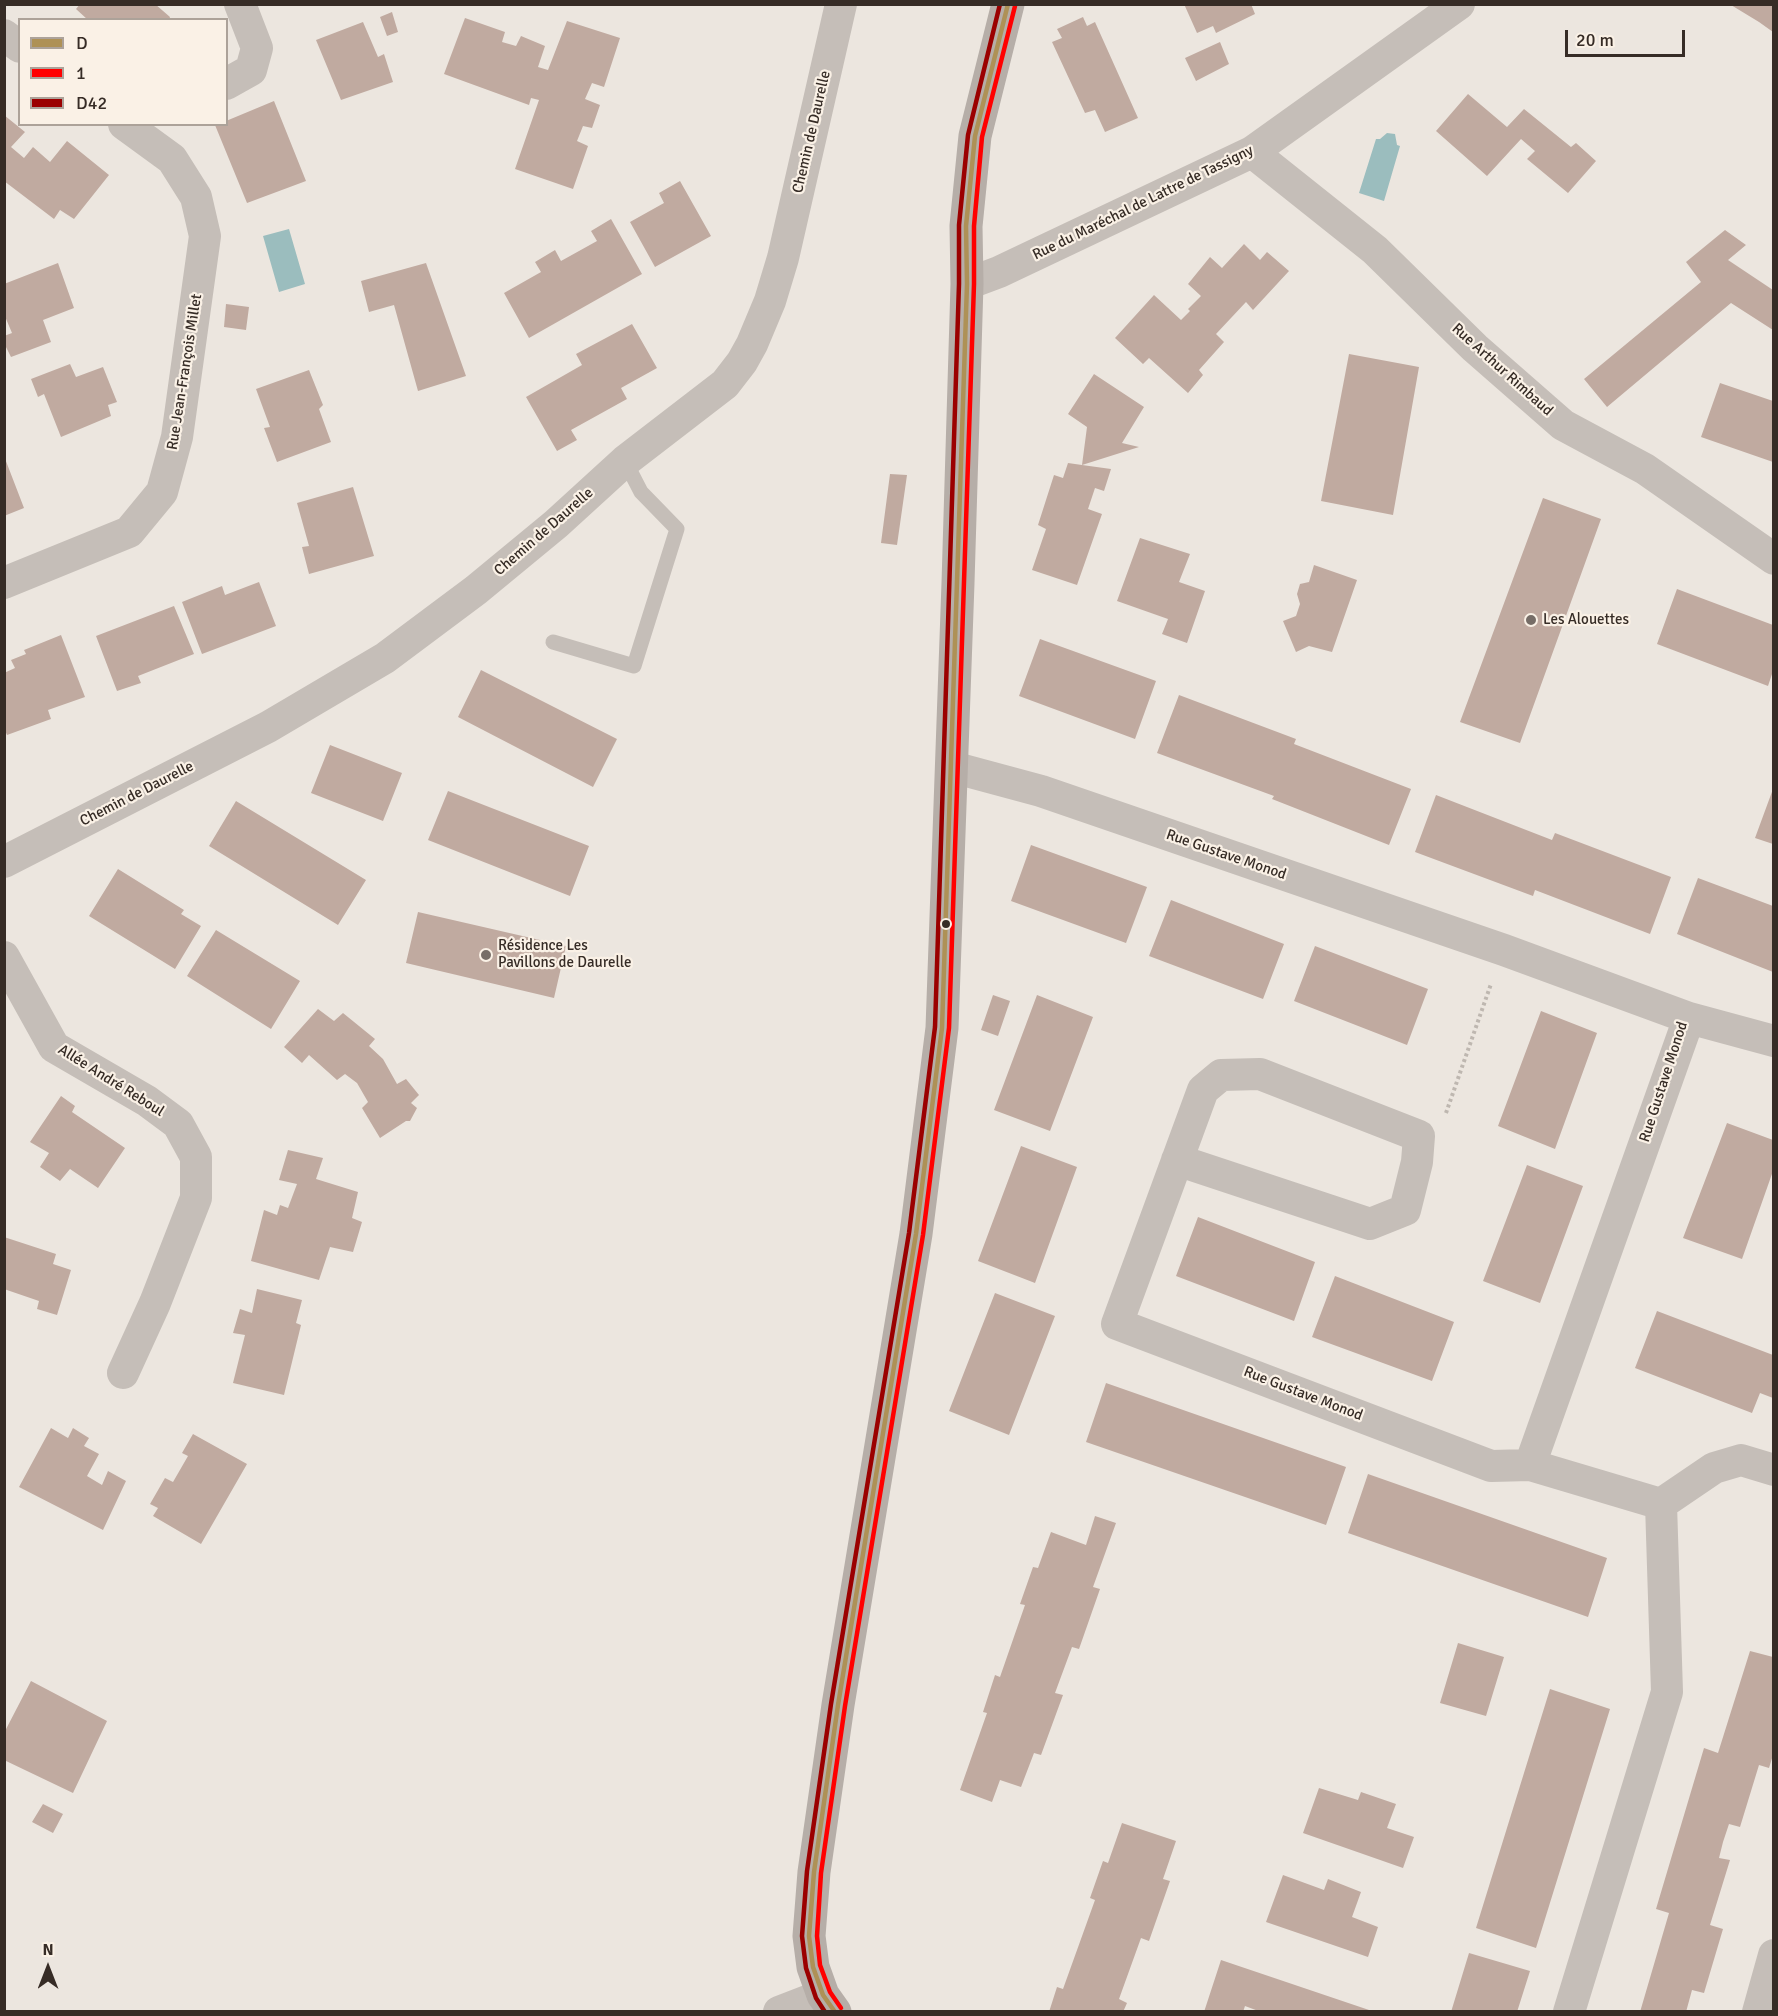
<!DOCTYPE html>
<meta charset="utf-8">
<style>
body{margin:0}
#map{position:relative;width:1778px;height:2016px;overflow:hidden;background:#ece6df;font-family:Signika,sans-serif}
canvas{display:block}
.frame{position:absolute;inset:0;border:6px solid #362c26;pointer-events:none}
.legend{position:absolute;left:18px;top:18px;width:210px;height:108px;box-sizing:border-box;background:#faf1e6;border:2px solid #aca299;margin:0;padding:8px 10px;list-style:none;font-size:18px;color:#362c26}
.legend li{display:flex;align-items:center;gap:12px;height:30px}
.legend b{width:30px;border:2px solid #aca299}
.north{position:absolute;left:18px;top:1938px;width:60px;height:60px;-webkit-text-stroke:4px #faf1e6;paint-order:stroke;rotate:0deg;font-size:16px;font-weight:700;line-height:24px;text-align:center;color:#362c26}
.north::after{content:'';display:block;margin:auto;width:21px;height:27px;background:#362c26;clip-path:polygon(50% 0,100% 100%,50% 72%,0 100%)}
.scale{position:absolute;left:1565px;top:30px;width:120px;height:27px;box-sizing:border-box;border:3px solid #362c26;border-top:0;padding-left:8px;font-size:18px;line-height:21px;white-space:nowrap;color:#362c26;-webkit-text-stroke:4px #faf1e6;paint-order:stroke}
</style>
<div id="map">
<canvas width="1778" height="2016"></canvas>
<div class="frame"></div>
<ul class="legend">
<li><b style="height:8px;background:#ae9156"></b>D</li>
<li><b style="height:8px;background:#f00"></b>1</li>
<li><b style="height:8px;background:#9b0000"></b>D42</li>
</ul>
<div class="north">N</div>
<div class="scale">20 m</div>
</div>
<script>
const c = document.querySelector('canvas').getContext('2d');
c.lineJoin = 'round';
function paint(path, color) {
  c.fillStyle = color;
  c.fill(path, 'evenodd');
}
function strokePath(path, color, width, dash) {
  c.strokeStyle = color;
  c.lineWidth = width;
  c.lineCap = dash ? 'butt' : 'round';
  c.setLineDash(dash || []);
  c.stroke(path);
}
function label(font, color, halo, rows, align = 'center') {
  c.font = font + ' Signika,sans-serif';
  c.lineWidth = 4.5;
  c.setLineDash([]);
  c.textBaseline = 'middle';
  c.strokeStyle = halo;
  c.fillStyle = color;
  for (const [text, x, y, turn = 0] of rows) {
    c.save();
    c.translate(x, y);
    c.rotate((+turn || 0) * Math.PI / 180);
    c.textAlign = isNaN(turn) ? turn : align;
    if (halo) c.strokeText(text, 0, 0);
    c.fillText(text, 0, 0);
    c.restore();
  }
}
const water = new Path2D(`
 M1387,133l8,1 2,11 3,1 -16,55 -25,-8 17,-54h4z
 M289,229l16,55 -26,8 -16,-56z`);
const building = new Path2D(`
 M80,4h75l15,13 -1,3h-81l-12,-11z
 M1184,4h67l4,10 -39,19 -3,-7 -16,7z
 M1731,5h42v27l-14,-10z
 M392,12l6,20 -11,4 -7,-19z
 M1083,17l4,9 8,-4 43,96 -33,14 -10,-22 -10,3 -33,-71 10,-4 -5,-9z
 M465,18l40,14 -3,10 14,4 5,-10 24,10 -7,21 10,3 19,-49 53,17 -16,49 -12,-4 -7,16 15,6 -8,23 -9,-2 -6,15 11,5 -15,43 -58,-20 24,-69 -8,-2 -2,7 -85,-31z
 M363,22l15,35 6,-3 9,28 -52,18 -25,-60z
 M1220,42l9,22 -33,17 -11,-23z
 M1468,94l39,33 17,-18 47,38 5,-4 20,18 -28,32 -41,-34 8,-8 -14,-12 -34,37 -51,-45z
 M274,101l32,80 -59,22 -32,-78 11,-1v-3z
 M4,115l21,17 -14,15 13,11 9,-11 17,15 17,-21 42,34 -35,44 -14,-9 -6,9 -50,-38z
 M680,181l31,55 -56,31 -25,-45 34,-19 -5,-10z
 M611,219l31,55 -113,64 -25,-45 37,-21 -6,-10 20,-12 6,11 36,-20 -6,-10z
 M1725,230l21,15 -18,15 45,30v40l-42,-27 -124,104 -23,-28 117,-97 -15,-20z
 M1244,244l16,16 7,-8 22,19 -36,39 -7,-8 -30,32 8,8 -25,28 4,5 -15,18 -39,-35 -6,6 -28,-26 39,-43 27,25 9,-9 -2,-2 13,-13 -13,-12 22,-27 12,11z
 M58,263l16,45 -31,12 8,22 -40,15 -7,-14v-7l8,-3 -8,-19v-30z
 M426,263l40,113 -48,15 -24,-86 -25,7 -8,-31z
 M226,304l23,3 -3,23 -22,-3z
 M632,324l25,44 -36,20 6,11 -56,31 6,10 -20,11 -31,-54 56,-32 -6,-11z
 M1349,354l70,13 -26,148 -72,-14z
 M70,364l6,13 27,-10 14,35 -9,3 3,11 -50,21 -17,-43 -6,3 -7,-18z
 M309,370l14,35 -4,4 12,33 -54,20 -13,-34 6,-1 -14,-38z
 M1094,374l50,33 -22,36 17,4 -57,18 29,4 -7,22 -9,-3 -7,21 14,5 -25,71 -45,-15 14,-41 -8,-4 16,-50 9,3 5,-15 14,2 5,-38 -19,-13z
 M1720,383l53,18v61l-72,-25z
 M4,456l20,52 -20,8z
 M890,474l17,1 -10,70 -16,-2z
 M353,487l21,69 -65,18 -7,-27 7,-1 -12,-43z
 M1543,498l58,21 -81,224 -60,-21z
 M1140,538l50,16 -11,28 26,9 -18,52 -25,-9 6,-15 -51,-18z
 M1314,565l43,15 -25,72 -23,-6 -13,6 -13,-31 13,-5 4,-12 -3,-10 3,-10 9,-2z
 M259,582l17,44 -74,28 -20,-52 40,-16 3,9z
 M1677,589l96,36v46l-5,15 -111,-42z
 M174,606l20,48 -56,22 3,7 -24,8 -21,-55z
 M61,635l24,62 -37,13 3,9 -44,16 -3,-7v-55l11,-5 -4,-8 15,-6 -2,-4z
 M1040,639l116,42 -21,58 -116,-43z
 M481,670l136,69 -24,48 -135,-70z
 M1179,695l117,44 -2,5 117,45 -22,56 -117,-46 2,-3 -117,-43z
 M330,745l72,28 -19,48 -72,-28z
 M1773,789v55l-18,-6z
 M448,791l141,55 -19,50 -142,-56z
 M1436,795l116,45 3,-7 116,44 -21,57 -115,-44 -2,6 -118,-44z
 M236,801l130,79 -28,45 -129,-79z
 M1031,845l116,42 -21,56 -115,-42z
 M118,869l66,41 -3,4 20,12 -26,43 -86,-53z
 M1698,878l75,28v66l-96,-38z
 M1171,900l113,44 -21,55 -114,-43z
 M418,912l148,34 -12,52 -148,-35z
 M216,930l84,51 -29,48 -84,-53z
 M1315,946l113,43 -21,56 -113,-44z
 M993,995l17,6 -12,35 -17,-6z
 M1037,995l56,22 -43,114 -56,-21z
 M318,1009l16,12 9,-8 32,26 -6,7 14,13 14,25 9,-5 13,16 -8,8 6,5 -7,13h-4l-26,17 -18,-30 6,-6 -11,-19 -12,-9 -8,6 -28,-25 -7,8 -18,-16z
 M1541,1011l56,22 -42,116 -57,-23z
 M61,1096l14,10 -3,6 53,36 -27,40 -28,-19 -10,12 -20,-14 9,-14 -19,-11z
 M1727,1123l46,17v31l-31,88 -59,-21z
 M1021,1146l56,21 -42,116 -57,-22z
 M288,1150l35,8 -7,21 42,13 -6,26 10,4 -9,30 -23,-5 -11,33 -68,-19 13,-51 13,5 3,-10 8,3 9,-24 -18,-4z
 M1527,1165l56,21 -43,117 -57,-22z
 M1198,1217l117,45 -21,59 -118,-45z
 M4,1237l52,17 -3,10 18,6 -14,45 -20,-6 2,-8 -35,-12z
 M1335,1276l119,46 -22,59 -120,-44z
 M257,1289l45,11 -6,23 5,2 -17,70 -51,-12 12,-48 -12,-2 7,-24 12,4z
 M995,1293l60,23 -46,119 -60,-24z
 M1657,1311l116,44v43l-13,-5 -8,20 -117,-45z
 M1106,1383l240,84 -20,58 -240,-83z
 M51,1428l17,10 5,-10 16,10 -5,8 15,8 -12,22 15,9 6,-14 18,10 -23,49 -84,-43z
 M193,1434l54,30 -46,80 -48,-28 5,-8 -8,-4 15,-26 8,4 15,-26 -6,-3z
 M1368,1474l239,84 -19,59 -240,-84z
 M1095,1516l21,7 -23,64 7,2 -21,60 -7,-2 -17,46 8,2 -22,60 -7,-2 -13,34 -21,-7 -8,22 -32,-12 27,-77 -4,-1 12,-37 5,2 25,-72 -5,-1 13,-37 5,1 13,-36 35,13z
 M1458,1643l46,14 -18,59 -46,-13z
 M1750,1651l23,6v98l-4,13 -10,-3 -19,62 -11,-3 -6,18 -4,16 11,2 -20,65 13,4 -19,64 -12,-3 -6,22h-46l29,-99 -13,-4 48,-161 14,5z
 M31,1681l76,40 -34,72 -69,-33v-27z
 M1550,1689l60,20 -74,239 -60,-20z
 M1319,1788l39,12 3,-8 35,12 -9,24 27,9 -11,31 -100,-35z
 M43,1804l20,10 -10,19 -21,-11z
 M1122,1823l54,18 -13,38 7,2 -21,60 -8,-3 -22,61 8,4 -4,9h-74l8,-25 6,2 32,-89 -5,-2 13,-37 5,2z
 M1283,1875l41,15 4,-11 33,13 -9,25 26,10 -10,30 -102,-35z
 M1469,1953l61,18 -13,41h-66z
 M1221,1960l151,51v1h-111l-16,-6 -2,6h-39z`);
const path = new Path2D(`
 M1446,1113l45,-129`);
const lane = new Path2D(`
 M553,642l81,24 43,-137 -36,-37 -16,-31`);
const street = new Path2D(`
 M4,35l16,12
 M226,84l25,-14 6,-22 -17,-44
 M1252,152l123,98 100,98 88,77 82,44 129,90
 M967,284l32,-12 253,-120 207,-148
 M4,583l125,-51 33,-40 15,-55 28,-201 -9,-39 -24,-38 -48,-35
 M952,767l89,24 463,159 185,68 -159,447 -39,1 -374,-142 86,-234 18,-15 39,-1 159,62 -2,26 -12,48 -35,14 -193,-64
 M4,862l264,-135 117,-69 91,-68 80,-66 69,-63 100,-77 17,-22 10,-18 18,-43 13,-43 58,-254
 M4,957l50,90 93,54 31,23 18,33v41l-41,105 -32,70
 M1689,1018l85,23
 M1530,1465l131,39 6,188 -98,320
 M1661,1504l53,-36 27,-8 33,10
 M779,2012l44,-17
 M1758,2012l16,-57`);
const secondary = new Path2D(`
 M835,2012l-12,-17 -10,-28 -4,-31 5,-64 24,-167 78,-471 26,-206 16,-445 9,-299 -1,-58 9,-90 33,-132`);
const bus1 = new Path2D(`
 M835,2012l-12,-17 -10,-28 -4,-31 5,-64 24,-167 78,-471 26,-206 25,-744 -1,-58 9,-90 33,-132`);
const bus2 = new Path2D(`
 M841,2008l-11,-16 -10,-27 -3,-29 4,-63 24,-167 78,-471 26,-207 25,-744v-58l8,-89 33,-131`);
const bus3 = new Path2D(`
 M825,2012l-9,-14 -10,-30 -4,-32 5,-65 24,-167 78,-471 26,-206 24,-743v-59l9,-90 32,-131`);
const markers = [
 [1531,620,6,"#766d67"],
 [946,924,5,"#362c26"],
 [486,955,6,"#766d67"]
];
const streetNames = [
 ["Chemin de Daurelle",812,132,-77],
 ["Rue du Maréchal de Lattre de Tassigny",1143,203,-26],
 ["Rue Arthur Rimbaud",1502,370,42],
 ["Rue Jean-François Millet",185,372,-81],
 ["Chemin de Daurelle",544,532,-41],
 ["Chemin de Daurelle",137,794,-27],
 ["Rue Gustave Monod",1226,855,19],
 ["Allée André Reboul",111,1081,32],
 ["Rue Gustave Monod",1664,1082,-72],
 ["Rue Gustave Monod",1303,1394,21]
];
const poiNames = [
 ["Les Alouettes",1543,620],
 ["Résidence Les",498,946],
 ["Pavillons de Daurelle",498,963]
];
paint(water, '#9bbdbe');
paint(building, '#c0aaa0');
strokePath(path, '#beb7b0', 4, [3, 3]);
strokePath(lane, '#c5beb8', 15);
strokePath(street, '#c5beb8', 32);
strokePath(secondary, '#b6aea8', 33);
strokePath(bus1, '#ae9156', 4.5);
strokePath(bus2, '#f00', 4.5);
strokePath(bus3, '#9b0000', 4.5);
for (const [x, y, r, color] of markers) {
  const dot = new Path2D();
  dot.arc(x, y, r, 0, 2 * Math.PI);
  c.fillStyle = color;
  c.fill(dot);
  strokePath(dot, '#faf1e6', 2);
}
label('15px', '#362c26', '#faf1e6', streetNames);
label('15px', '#362c26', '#faf1e6', poiNames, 'left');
</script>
